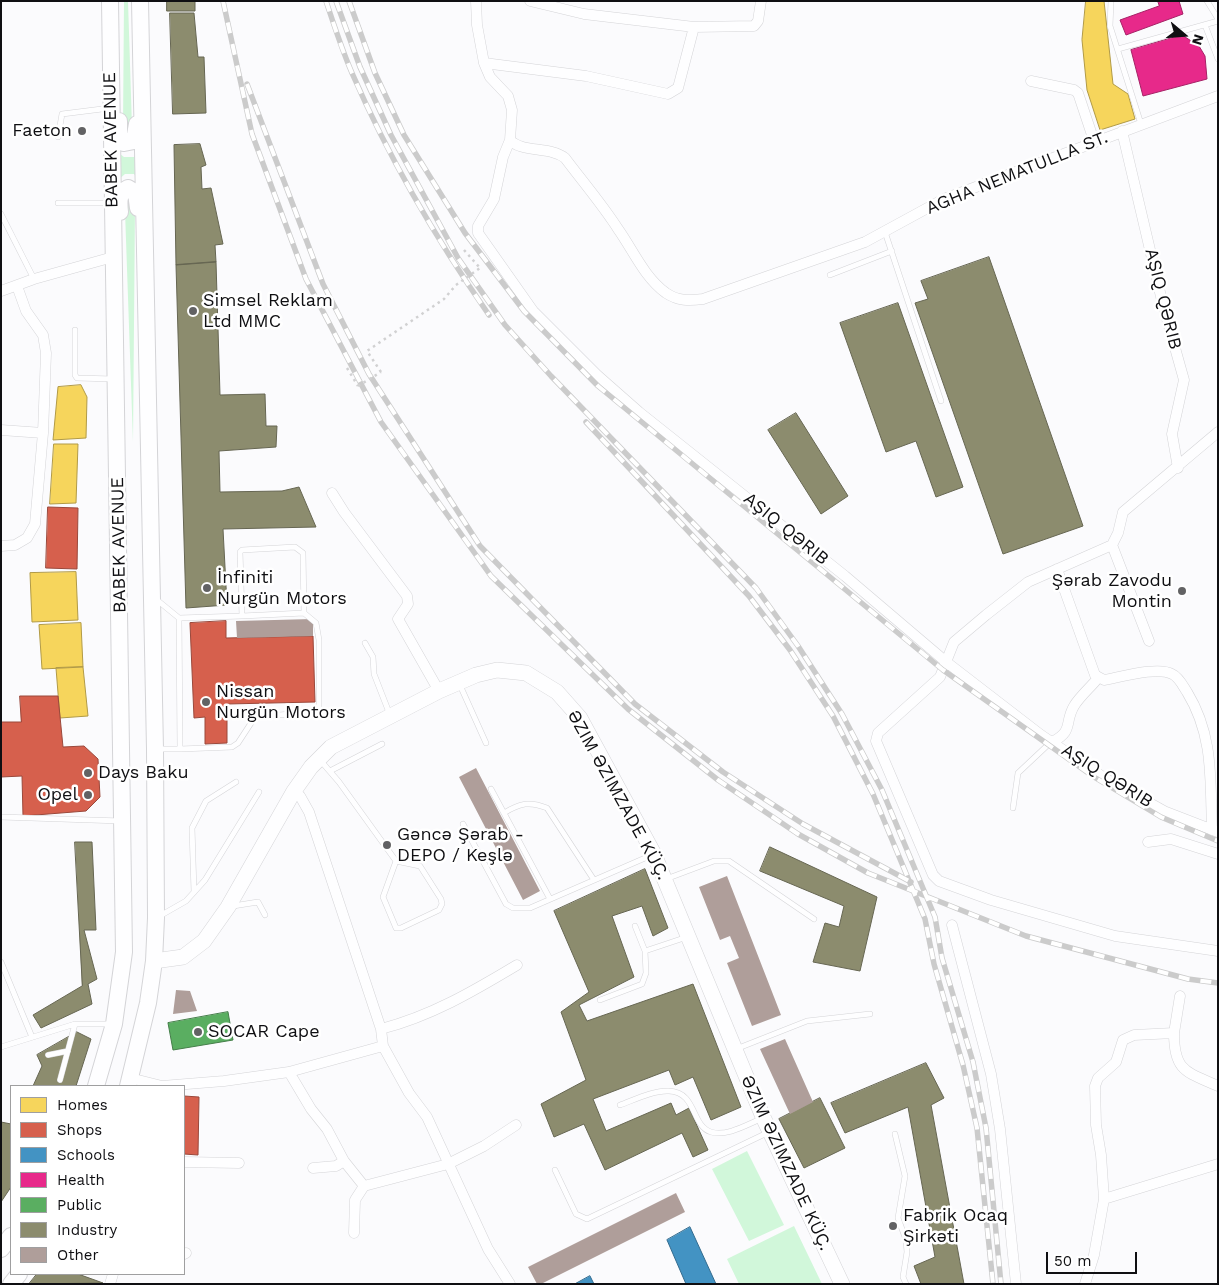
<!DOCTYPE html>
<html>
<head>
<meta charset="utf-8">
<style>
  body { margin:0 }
  #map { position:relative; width:1219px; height:1285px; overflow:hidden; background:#fbfbfd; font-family:"Work Sans",sans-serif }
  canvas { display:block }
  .frame { position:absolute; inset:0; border:2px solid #0f0f12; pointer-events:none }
  .legend { position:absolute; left:10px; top:1085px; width:175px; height:190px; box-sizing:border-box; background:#fff; border:1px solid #9f9fa0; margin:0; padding:6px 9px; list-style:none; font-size:15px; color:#0f0f12 }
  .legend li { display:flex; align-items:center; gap:10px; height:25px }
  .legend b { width:25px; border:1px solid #9f9fa0 }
  .north { position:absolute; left:1159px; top:10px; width:50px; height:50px; -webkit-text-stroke:4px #fff; paint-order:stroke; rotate:108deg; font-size:14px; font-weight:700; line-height:20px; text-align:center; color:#0f0f12 }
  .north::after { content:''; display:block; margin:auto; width:18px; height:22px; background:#0f0f12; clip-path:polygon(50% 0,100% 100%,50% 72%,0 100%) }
  .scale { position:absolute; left:1046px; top:1252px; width:91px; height:22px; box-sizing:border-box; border:2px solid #0f0f12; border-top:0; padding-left:6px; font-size:15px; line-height:18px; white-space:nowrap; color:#0f0f12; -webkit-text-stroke:4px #fff; paint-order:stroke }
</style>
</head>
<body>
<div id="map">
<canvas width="1219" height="1285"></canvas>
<div class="frame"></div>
<ul class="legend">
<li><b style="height:14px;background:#f6d55c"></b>Homes</li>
<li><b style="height:14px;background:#d6604d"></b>Shops</li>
<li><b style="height:14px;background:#4393c3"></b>Schools</li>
<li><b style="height:14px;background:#e7298a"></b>Health</li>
<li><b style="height:14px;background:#5aae61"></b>Public</li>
<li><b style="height:14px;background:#8c8c6e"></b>Industry</li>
<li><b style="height:14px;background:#af9e9a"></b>Other</li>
</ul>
<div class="north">N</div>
<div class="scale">50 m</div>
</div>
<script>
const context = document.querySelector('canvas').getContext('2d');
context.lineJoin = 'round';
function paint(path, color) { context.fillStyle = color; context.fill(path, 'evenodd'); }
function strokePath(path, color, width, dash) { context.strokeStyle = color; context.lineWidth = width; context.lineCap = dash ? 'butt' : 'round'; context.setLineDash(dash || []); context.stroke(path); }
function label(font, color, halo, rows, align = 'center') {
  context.font = font + ' "Work Sans",sans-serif'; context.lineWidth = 5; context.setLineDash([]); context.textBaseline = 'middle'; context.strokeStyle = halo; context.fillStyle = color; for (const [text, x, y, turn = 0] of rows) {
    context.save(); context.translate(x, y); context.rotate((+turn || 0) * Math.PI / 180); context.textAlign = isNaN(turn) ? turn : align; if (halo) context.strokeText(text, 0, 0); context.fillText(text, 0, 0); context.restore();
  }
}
paint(new Path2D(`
  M124,1H128L132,127L127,134L123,126Z
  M139,149V180L134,174H125L117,181L116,151L124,157H134Z
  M130,202L135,207L133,442L125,211L127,203Z
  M747,1151L784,1225L749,1241L712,1169Z
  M794,1226L822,1284H739L727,1259Z`), '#d1f7da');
const homes = new Path2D(`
  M1086,1H1104L1113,84L1128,94L1135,119L1100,130L1087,90L1082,40Z
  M81,385L87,397L86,438L53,440L58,387Z
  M54,444H78L76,503L50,504Z
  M76,572L78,620L32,622L30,573Z
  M81,623L83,667L42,669L39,625Z
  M83,667L88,716L60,718L56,668Z`);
paint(homes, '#f6d55c');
strokePath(homes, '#b19a46', 1);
const shops = new Path2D(`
  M48,507L78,508L77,569L46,568Z
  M226,621V638L313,636L315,702L227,704V743L205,744V717L194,718L190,623Z
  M20,696H58L63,747L84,746L98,759L100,797L86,811L23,816L22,776L1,777V722H21Z
  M184,1096L199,1097L198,1155L184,1154Z`);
paint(shops, '#d6604d');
strokePath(shops, '#9a483b', 1);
const schools = new Path2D(`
  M690,1227L716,1284H686L667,1240Z
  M590,1276L594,1284H575Z`);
paint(schools, '#4393c3');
strokePath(schools, '#336b8e', 1);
const health = new Path2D(`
  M1158,1H1179L1183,14L1126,35L1120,20L1159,6Z
  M1182,35L1199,46L1205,56L1207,79L1143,96L1131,50Z`);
paint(health, '#e7298a');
strokePath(health, '#a62166', 1);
const public = new Path2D(`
  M228,1012L233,1040L173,1050L168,1023Z`);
paint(public, '#5aae61');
strokePath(public, '#447e49', 1);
const industry = new Path2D(`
  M167,1H195V11H167Z
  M170,13H194L198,57H204L206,113L173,114Z
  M200,144L206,165L201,167L202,189L211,188L223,244L215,245L216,262L176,265L174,145Z
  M989,257L1083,526L1003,554L915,303L928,299L921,281Z
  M216,262L220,395L265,394L266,426H277L276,447L219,451L220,492L282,491L299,487L316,527L223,529L227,605L186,608L176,265Z
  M898,303L963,487L936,497L916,441L886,452L840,323Z
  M796,413L848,496L821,514L768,430Z
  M75,842H92L96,930H84L97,979L88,984L92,1004L41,1028L33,1015L82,986Z
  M770,847L877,897L860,971L813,962L825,923L839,927L844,906L760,871Z
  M645,869L668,928L653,936L642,906L612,916L634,977L579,1005L587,1021L693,984L741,1107L711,1120L693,1077L675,1085L669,1070L593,1099L606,1131L671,1103L676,1115L689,1108L708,1150L693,1157L682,1133L605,1170L584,1124L554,1137L541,1104L586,1080L561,1012L589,992L554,911Z
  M77,1032L91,1039L76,1086H33L42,1066L37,1055Z
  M926,1063L944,1098L931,1105L964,1284H921L914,1266L935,1257L908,1107L845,1133L831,1103Z
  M820,1098L845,1148L804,1168L779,1119Z
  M1,1122L11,1124V1187L1,1202Z
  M37,1274H78L103,1283L29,1284Z`);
paint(industry, '#8c8c6e');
strokePath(industry, '#666652', 1);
paint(new Path2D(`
  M313,619V636L237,638L236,621Z
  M476,768L540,891L523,900L459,777Z
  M727,876L781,1015L752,1026L727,963L739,958L730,936L720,940L699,887Z
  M176,990L190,991L197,1011L173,1014Z
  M785,1039L813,1102L790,1114L760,1049Z
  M676,1193L685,1212L541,1284H537L528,1267Z`), '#af9e9a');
const lane = new Path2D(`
  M1111,1L1110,26L1141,124
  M1207,1L1218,19
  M1205,25L1218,59
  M1118,49L1218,21
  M58,137L62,114L110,108
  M58,203H111
  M1,214L34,279
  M885,232L941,401
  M830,275L892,251
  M75,330V375L77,378L113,379
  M157,600L179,618L180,749H158
  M179,618L242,616
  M365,643L373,657L374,674L390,715
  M459,683L486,743
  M180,749L232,747L238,743L255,717L315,712L319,709V640L316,623L304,613L242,616L240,552L242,550L295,547L303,553L304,613
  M320,760L339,782L396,861L420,866L441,899L442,904L439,910L401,928H396L383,897L396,861
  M330,771L382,744
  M491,789L550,899
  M1013,808L1018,773L1051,742
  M504,813C520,803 530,801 547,808L594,880
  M1,817L121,821
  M463,824L506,904L513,908H530L652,855
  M666,879L714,861H729L814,919
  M194,892L192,828L206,801L236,782
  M233,906L258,902L265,915
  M158,917L186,901L205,880L259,792
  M635,926L645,951L687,937
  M1,962L32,1037
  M600,1000L642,984L646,973L645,951
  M1,1047L75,1024H112
  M736,1049L807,1021L870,1014
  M48,1055L68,1051
  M60,1080L75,1024
  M620,1105C634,1100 654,1090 669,1091C697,1092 691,1126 711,1132C727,1137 748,1124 763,1118
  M895,1134L905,1176L898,1218L906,1240L907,1252L903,1277L906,1284
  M555,1170L576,1214L587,1219L769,1132`);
const street = new Path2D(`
  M476,1L477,25L484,63L490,77L508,96L512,110L510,140L503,157L494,199L478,226V233L533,311L597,375L639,412L845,576L945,661L1041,735L1103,777L1166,812L1218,832
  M530,1L584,14L694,27L754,26L758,21L761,1
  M484,63L586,76L668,94L678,88L694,27
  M1031,81L1074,90L1078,93L1094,141
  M1122,131L1163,305L1184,380L1172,434L1178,468
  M510,140C522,153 550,146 565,158C583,182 602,204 618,229C633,250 644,277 666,293C678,301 689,301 703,299L865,242L944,199L1218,96
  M1,291L34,279L113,257
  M1,430L43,433
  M1218,432L1123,512L1118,533L1112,545L1028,582L986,615L954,642L940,677L878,733L876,741L933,875L939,881L991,900L1115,936L1218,951
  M332,493L344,512L407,596L408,604L398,619L439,691
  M1112,545L1149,641
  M1,546L15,545L27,538L35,524L43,433L46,353L43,335L26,311L17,286
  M1057,569L1095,675L1104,680C1121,677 1158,666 1172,674C1179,677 1183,686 1187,692C1214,736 1210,780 1212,830
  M1052,742C1074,731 1064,723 1074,706C1080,696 1091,687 1098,678
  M294,791L300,796L309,812L381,1029L383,1046L409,1093L427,1117L488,1249L510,1284
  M1148,842L1171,839L1218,854
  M952,925L991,1074L1000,1129L1016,1284
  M381,1029C431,1016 472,992 517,965
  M1174,1033L1180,996
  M289,1072L311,1109L327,1129L344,1161L364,1186L448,1164L484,1146L516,1125
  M130,1078L162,1086L224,1081L289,1072L383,1046
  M184,1162L239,1163
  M313,1168L336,1166L344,1161
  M1104,1199L1101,1155L1096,1125L1095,1086L1098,1078L1116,1062L1123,1040L1134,1035L1174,1033C1174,1072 1187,1072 1218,1086
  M354,1233L355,1200L364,1186
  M184,1254L186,1253
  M110,1284L113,1274
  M1085,1284L1094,1255L1104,1199L1218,1164`);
const secondary = new Path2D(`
  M154,961L183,957L204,941L228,907L294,791L311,767L331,747L439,691L476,675L497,670L526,673L557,692L580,718L654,854L763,1117L842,1284`);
const primary = new Path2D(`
  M119,121V135L124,143L134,141L137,124
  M120,212C119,202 118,193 128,188L136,193L138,208
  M96,1086L114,1024L124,952L110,1
  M128,1086L148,1003L154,961L156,918L155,749L140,1
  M1,1249L11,1236
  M11,1284L19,1274`);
strokePath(lane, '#d4d4d7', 6);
strokePath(street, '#d4d4d7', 11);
strokePath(secondary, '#d4d4d7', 16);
strokePath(primary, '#d4d4d7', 18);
strokePath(new Path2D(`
  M464,250L480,268
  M347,368L358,386
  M381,372L367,351L444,299L456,285`), '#d1d1d2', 2.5, [2.5, 4]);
strokePath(lane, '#fefeff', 5);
strokePath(street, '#fefeff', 10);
strokePath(secondary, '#fefeff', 15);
strokePath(primary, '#fefeff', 16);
const rail = new Path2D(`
  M223,1L252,134L306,279L381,422L491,576L628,709L718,780L798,834L868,873L1026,936L1188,979L1218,983
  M326,1C334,25 342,50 352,73C389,158 436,239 489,315
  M336,1L360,67L391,135L458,258L505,325L551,376L756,588L798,646L842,714L882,790L935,917L942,958L973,1062L986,1128L1001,1284
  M349,1L375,73L404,135L465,233L524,311L598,386L943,670L1094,777L1161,817L1218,841
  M247,84L323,284L369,374L480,546L635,704L723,772L803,824L911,882
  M586,422L749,596L790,650L833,716L873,794L925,919L934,964L963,1065L977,1128L993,1284`);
strokePath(rail, '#cbcbcb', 5.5);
strokePath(rail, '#fff', 4, [11]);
strokePath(new Path2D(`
  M456,285L480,268
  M358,386L381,372`), '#d1d1d2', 2.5, [2.5, 4]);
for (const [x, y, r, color] of [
  [82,131,5,"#626264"],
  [193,311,5,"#626264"],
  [207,588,5,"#626264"],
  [1182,591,5,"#626264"],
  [206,702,5,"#626264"],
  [88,773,5,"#626264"],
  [88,795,5,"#626264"],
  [387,845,5,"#626264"],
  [198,1032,5,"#626264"],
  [893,1226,5,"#626264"]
]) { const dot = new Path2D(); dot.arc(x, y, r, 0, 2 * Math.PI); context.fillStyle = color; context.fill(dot); strokePath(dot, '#fff', 2); }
label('18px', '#0f0f12', '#fff', [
  ["Faeton",72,131,"right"],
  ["Simsel Reklam",203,301],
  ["Ltd MMC",203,322],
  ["İnfiniti",217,578],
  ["Nurgün Motors",217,599],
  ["Şərab Zavodu",1172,581,"right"],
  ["Montin",1172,602,"right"],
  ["Nissan",216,692],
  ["Nurgün Motors",216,713],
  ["Days Baku",98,773],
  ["Opel",78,795,"right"],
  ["Gəncə Şərab -",397,835],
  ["DEPO / Keşlə",397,856],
  ["SOCAR Cape",208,1032],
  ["Fabrik Ocaq",903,1216],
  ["Şirkəti",903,1237]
], 'left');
label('18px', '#0f0f12', '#fff', [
  ["BABEK AVENUE",111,140,-91],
  ["AGHA NEMATULLA ST.",1017,173,-22],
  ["AŞIQ QƏRIB",1163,299,76],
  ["AŞIQ QƏRIB",786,529,39],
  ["BABEK AVENUE",119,545,-91],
  ["AŞIQ QƏRIB",1107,776,32],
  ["ƏZIM ƏZIMZADE KÜÇ.",618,795,61],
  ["ƏZIM ƏZIMZADE KÜÇ.",786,1163,65]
]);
</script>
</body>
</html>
